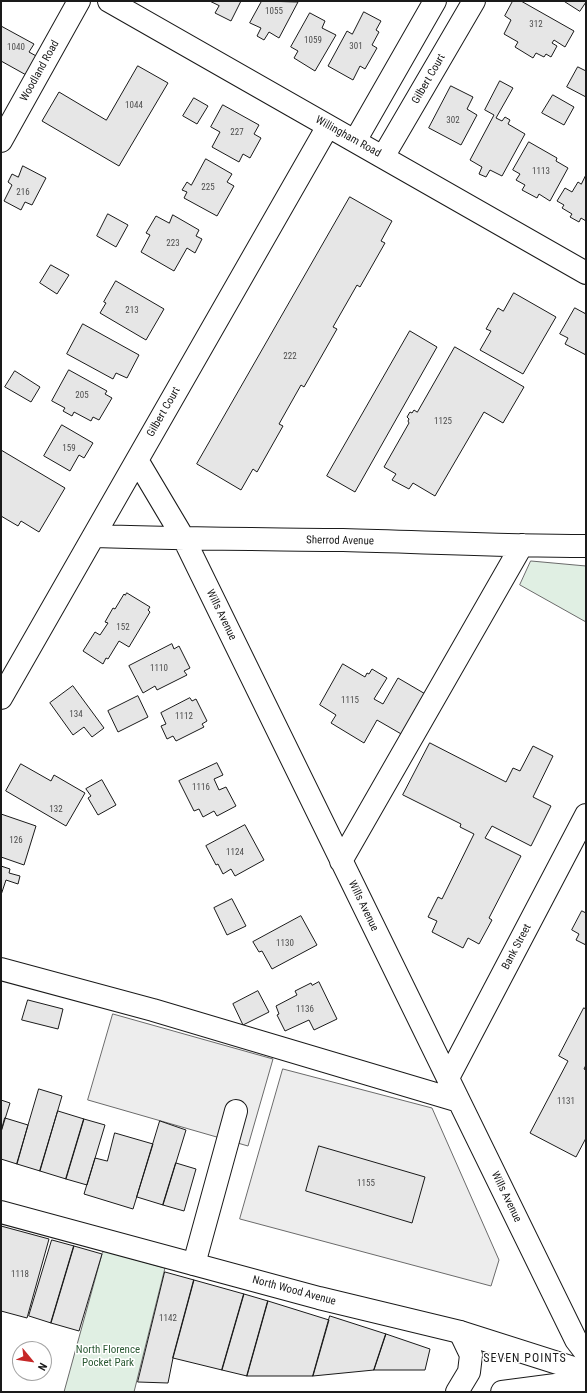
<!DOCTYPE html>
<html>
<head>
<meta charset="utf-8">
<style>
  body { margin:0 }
  #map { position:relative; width:587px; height:1393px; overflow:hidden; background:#fff; font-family:"Roboto Condensed",sans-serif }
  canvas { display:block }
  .frame { position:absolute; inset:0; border:2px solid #1a1a1a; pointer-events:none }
  .north { position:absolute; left:12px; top:1341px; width:40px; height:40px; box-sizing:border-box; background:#fff; border:1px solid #a3a3a3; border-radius:50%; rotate:119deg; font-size:11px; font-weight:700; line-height:16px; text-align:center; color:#1a1a1a }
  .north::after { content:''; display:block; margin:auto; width:14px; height:18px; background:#c62828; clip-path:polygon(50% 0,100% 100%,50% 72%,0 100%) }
</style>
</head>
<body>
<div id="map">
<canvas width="587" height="1393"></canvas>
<div class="frame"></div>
<div class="north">N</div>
</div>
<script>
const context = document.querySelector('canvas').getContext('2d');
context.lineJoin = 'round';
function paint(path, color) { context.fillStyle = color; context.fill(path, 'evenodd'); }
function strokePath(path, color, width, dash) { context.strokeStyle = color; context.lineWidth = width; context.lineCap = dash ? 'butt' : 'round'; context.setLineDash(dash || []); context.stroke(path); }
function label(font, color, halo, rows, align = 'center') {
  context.font = font + ' "Roboto Condensed",sans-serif'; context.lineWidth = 3; context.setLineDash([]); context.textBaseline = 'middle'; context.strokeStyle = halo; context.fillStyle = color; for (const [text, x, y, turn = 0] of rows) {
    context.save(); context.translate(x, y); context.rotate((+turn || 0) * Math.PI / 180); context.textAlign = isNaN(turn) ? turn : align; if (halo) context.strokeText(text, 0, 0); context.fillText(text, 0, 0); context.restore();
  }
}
const green = new Path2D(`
  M531,561L586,566V622L520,585Z
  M104,1251L165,1268L134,1392H64L102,1254Z`);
paint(green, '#e0efe3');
strokePath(green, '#6a6a6a', 1);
const parking = new Path2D(`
  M113,1014L273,1059L248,1146L88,1100Z
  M283,1069L432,1108L499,1260L491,1286L240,1219Z`);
paint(parking, '#ededed');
strokePath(parking, '#6a6a6a', 1);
const building = new Path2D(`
  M210,1H241L231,21L215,13L219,6Z
  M262,1L298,2L279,38L269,32L264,40L257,36L261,28L250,23Z
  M513,1H521L574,31L565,47L554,40L552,43L557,46L551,57L546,54L544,57L536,53L533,58L515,47L518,42L504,34L511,20L505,16Z
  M564,1H586V2L580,11Z
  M364,12L381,21L376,30L379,32L372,45L377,48L365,69L360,66L353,80L328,66L347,31L352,34Z
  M310,13L325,21L322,28L336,35L315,71L294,58L298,51L291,47Z
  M1,26L34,44L29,52L38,57L28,76L1,61Z
  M138,66L168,83L119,166L42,121L59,92L106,120Z
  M578,67L586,71V97L567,87Z
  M500,81L513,88L496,118L502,121L505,117L510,120L508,124L525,134L502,176L490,170L486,177L479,174L482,167L470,160L494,115L485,110Z
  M451,86L473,97L467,109L477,115L461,145L429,128Z
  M553,95L574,107L564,125L542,113Z
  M194,98L208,106L197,124L183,116Z
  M223,105L259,125L254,134L261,138L250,158L243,154L239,162L212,147L220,132L211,127Z
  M529,142L557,158L556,161L568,168L550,201L539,194L537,198L522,190L525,185L516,180L520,174L513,170Z
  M206,159L232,174L227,182L234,186L217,216L184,198L187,192L182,190L187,182L191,185Z
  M23,166L46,178L32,205L25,202L21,210L4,201L12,185L8,182L12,174L18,177Z
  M586,175V221L581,218L579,222L570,217L572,214L562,208L564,205L557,201L565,188L572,192L578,182L581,184Z
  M350,197L392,221L381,241L385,243L360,287L357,285L333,327L337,329L304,387L301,385L279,424L283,426L257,472L253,469L241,490L197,464Z
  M108,214L128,225L116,247L97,236Z
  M173,215L199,230L196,236L202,239L195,253L187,248L174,271L141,252L150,235L146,233L156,216L169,223Z
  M51,265L69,275L57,294L40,283Z
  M116,281L164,309L146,340L100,313L106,303L104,302Z
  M514,293L556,317L523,374L480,350L491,331L486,329L498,308L503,311Z
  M575,308L586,314V355L565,344L568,338L560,334Z
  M83,324L139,355L127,378L116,373L113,379L67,354Z
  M410,331L437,347L355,492L327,476Z
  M455,347L524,387L503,423L484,412L435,496L413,483L409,489L392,480L396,474L384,467L409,423L408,421L409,419L407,417L410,412L412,413L414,410L417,412Z
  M69,370L107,391L105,394L112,398L99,420L93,417L91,421L74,412L72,416L63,411L65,408L52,401Z
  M15,371L40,387L31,402L5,387Z
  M62,425L93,443L84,458L79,455L70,471L44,456Z
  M1,450L65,488L39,532L21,521L18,526L1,516Z
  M127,593L150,607L148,610L150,612L129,647L119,641L108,659L106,658L103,664L83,651L95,632L100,635L108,623L105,622L113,608L115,609L124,594L125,595Z
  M172,644L174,649L179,646L190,668L184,671L187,675L157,690L155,686L143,693L129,666Z
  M343,664L365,677L367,673L369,674L372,669L387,678L374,699L383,704L398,678L427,695L403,735L377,720L364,743L331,723L336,715L320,705Z
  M73,686L104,728L92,737L84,727L73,735L50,703Z
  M138,696L148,717L118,732L108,711Z
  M190,698L192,701L196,699L207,721L202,724L204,727L176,741L173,736L167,739L161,726L166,724L161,713Z
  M430,743L506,782L513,768L520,771L533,746L553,756L533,797L551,806L531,846L492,826L485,838L521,856L489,918L492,920L479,944L468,938L463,948L432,932L437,921L428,917L438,897L442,899L474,834L460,827L461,824L403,795Z
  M217,763L223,775L214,779L219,790L226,787L236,806L217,816L214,811L203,817L199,809L194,811L179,781Z
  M21,764L51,781L54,775L85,793L66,826L6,791Z
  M102,780L116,805L98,815L88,798L91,796L86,789Z
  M1,814L36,826L24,865L1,857Z
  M245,825L264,860L235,876L231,869L223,874L218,864L216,865L206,846Z
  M1,866L10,869L9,873L20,876L18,884L6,880L1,895Z
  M232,899L246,926L227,935L214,908Z
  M582,911L586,913V945L576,940L579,934L572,930Z
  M301,916L317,945L272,969L262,951L259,952L253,942Z
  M319,982L337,1019L314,1030L309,1020L285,1031L277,1015L279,1014L276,1006L297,995L295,991L311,983L312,985Z
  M258,991L269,1012L243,1025L233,1004Z
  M28,1000L63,1009L58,1029L22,1020Z
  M584,1008L586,1009V1065L584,1069L586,1070V1138L576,1157L530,1133L568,1061L559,1056Z
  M39,1089L62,1096L40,1171L17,1164Z
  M1,1100L10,1103L1,1132Z
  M58,1111L84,1119L66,1179L40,1171Z
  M5,1118L28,1125L17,1164L1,1159V1132Z
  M84,1119L105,1125L87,1185L66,1179Z
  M160,1121L186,1130L163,1205L137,1197Z
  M115,1133L153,1144L133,1209L84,1194L95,1158L107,1161Z
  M319,1146L425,1177L412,1223L306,1191Z
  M176,1163L196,1169L184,1211L163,1205Z
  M1,1226L49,1239L27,1318L1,1311Z
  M52,1240L74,1246L51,1323L29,1316Z
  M74,1246L102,1254L79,1331L51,1323Z
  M165,1272L194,1280L173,1358L168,1383L138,1382Z
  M194,1280L244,1294L222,1370L173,1358Z
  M244,1294L268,1301L247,1376L222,1370Z
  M268,1301L329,1320L313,1376H247Z
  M330,1316L386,1334L374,1370L313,1376Z
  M386,1334L430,1349L425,1370H374Z`);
paint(building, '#e6e6e6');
strokePath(building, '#1a1a1a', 1);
const minor = new Path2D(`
  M109,1L586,273
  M1,141L79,1
  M355,141L435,1
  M383,157L474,1
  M137,460L184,539L576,1340L586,1353
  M95,536C178,539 260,539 343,540C424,542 505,546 586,546
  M1,698L328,126
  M341,861L522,545
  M1,969L153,1010L459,1101
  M448,1078L586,815
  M194,1264L236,1111
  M457,1392L469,1372L471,1355L460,1332
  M502,1392L586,1381`);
const major = new Path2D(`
  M1,1212L319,1298L460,1332L586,1372`);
strokePath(minor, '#1a1a1a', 24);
strokePath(major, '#1a1a1a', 24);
strokePath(minor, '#fff', 22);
strokePath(major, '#fff', 22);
label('9px', '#4d4d4d', null, [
  ["1055",274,12],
  ["312",536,25],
  ["1059",313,41],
  ["301",356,47],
  ["1040",16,48],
  ["1044",134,106],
  ["302",453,121],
  ["227",237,133],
  ["1113",541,172],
  ["225",208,188],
  ["216",23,193],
  ["223",173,244],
  ["213",132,311],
  ["222",290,357],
  ["205",82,396],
  ["1125",443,422],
  ["159",69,449],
  ["152",123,628],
  ["1110",159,669],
  ["1115",350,701],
  ["134",76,715],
  ["1112",184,717],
  ["1116",201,788],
  ["132",56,810],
  ["126",16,841],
  ["1124",235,853],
  ["1130",285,944],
  ["1136",305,1010],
  ["1131",566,1102],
  ["1155",366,1184],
  ["1118",20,1275],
  ["1142",168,1319]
]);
label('11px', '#1a1a1a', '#fff', [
  ["Woodland Road",40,71,-61],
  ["Gilbert Court",429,79,-60],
  ["Willingham Road",348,137,29],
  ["Gilbert Court",164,412,-60],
  ["Sherrod Avenue",340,541,1],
  ["Wills Avenue",221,615,64],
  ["Wills Avenue",363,906,64],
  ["Bank Street",517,947,-62],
  ["Wills Avenue",506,1197,64],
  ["North Wood Avenue",294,1291,15]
]);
label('11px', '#2b5a34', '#fff', [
  ["North Florence",108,1350],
  ["Pocket Park",108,1363]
]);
context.letterSpacing = '1px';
label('12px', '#1a1a1a', '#fff', [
  ["SEVEN POINTS",525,1359]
]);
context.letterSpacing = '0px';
</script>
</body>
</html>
